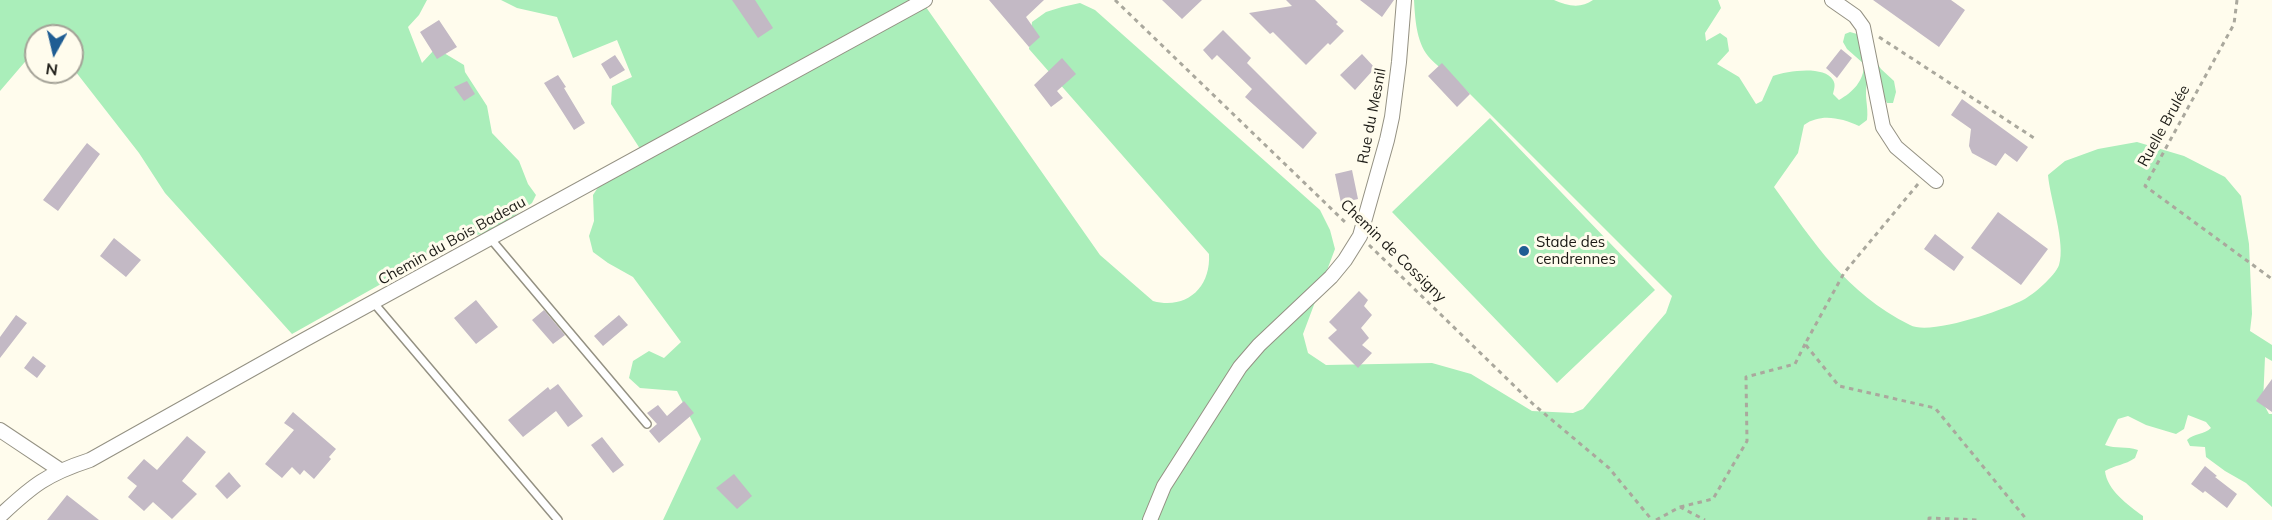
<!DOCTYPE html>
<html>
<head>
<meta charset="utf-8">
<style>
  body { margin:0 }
  #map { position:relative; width:2272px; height:520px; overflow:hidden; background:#fffced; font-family:Mulish,sans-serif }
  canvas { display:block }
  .north { position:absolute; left:24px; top:24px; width:60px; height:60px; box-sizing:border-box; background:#fffced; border:2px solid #a4a297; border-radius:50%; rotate:188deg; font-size:16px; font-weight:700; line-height:24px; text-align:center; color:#1b1a15 }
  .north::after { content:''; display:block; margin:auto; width:21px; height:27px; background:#1f5d93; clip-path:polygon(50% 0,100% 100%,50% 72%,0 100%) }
</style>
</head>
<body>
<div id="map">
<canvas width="2272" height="520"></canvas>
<div class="north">N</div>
</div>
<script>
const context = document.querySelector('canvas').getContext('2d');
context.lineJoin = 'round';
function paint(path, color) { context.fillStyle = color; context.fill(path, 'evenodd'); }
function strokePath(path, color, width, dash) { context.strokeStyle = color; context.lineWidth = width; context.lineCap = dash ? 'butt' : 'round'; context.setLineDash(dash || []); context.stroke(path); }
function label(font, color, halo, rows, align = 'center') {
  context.font = font + ' Mulish,sans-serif'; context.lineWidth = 6; context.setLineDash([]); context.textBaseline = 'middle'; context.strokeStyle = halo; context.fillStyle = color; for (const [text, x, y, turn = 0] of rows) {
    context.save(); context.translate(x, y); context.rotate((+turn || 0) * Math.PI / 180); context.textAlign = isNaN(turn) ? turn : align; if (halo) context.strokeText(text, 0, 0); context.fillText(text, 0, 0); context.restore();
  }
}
paint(new Path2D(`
  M0,0H427L419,15L408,27L422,63L433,51L444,53L464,65L465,72L487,106L492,133L519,161L528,184L536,195L532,203L489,234L450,236L440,243L437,252L431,255L417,257L413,266L292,334L165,193L139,153L72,67V36H36V49L0,91Z
  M501,0H921L1100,255L1153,301C1186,310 1211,288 1209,254L1029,49L1032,22L1046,12L1062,7L1080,3L1095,10L1320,210L1330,230L1335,249L1303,334L1308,353L1326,365L1432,363L1471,374L1532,411L1573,413L1583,409L1666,313L1672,296L1457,81C1448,73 1435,65 1428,56C1416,41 1415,17 1414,0H1554C1567,6 1581,9 1593,0H1718L1721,8L1705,33L1706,41L1720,33L1727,38L1729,51L1717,64L1739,77L1756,104L1762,101L1773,76C1787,71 1824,65 1833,80C1836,85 1834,89 1833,94L1839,100C1853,92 1864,81 1864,64L1847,49L1843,42L1845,34L1850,32L1857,34L1881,69L1894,81L1896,92L1893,103H1887L1881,91L1868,81C1863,94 1869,106 1867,120L1859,126C1841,118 1821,113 1804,125L1798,153L1774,187C1815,244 1845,292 1910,325C1930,336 2003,310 2023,300C2033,295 2055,276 2059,265C2066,243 2050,199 2048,175L2065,161L2098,149L2137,142L2184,156L2225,177L2241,196L2249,244L2252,314L2250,331L2272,345V361L2265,357L2263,403L2269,414H2272V507L2246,483L2225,471L2206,457L2205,447L2190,446L2187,440C2194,433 2204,435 2211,428L2206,422L2188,415L2184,429L2176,434L2146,425L2128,416L2118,419L2105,445C2116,449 2126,446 2138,450L2135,458C2125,465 2115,465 2105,471C2107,490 2128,505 2143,516V520H663L701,439L677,391L640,388L629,378L633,361L649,351L664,358L681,342L633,277L608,263L593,252L589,236L594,221L593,195L606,175L646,158L611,104L612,86L632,77L617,40L573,58L557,17L517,8Z
  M1490,118L1655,290L1557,383L1392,212Z`), '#aaeeba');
paint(new Path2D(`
  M732,0H755L773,28L758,38Z
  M989,0H1044L1026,17L1040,37L1029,47Z
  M1162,0H1202L1182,19Z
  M1286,0H1315L1338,22L1336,24L1344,31L1330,45L1328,43L1306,65L1273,32L1270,34L1249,13L1292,6Z
  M1360,0H1394L1382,17Z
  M1873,0H1951L1965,10L1939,47Z
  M439,20L457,47L437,59L420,32Z
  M1223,30L1251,58L1247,63L1317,133L1303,149L1245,97L1252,89L1217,55L1212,60L1203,50Z
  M1841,49L1852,58L1837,78L1826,68Z
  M1362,54L1375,68L1355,90L1340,75Z
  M615,55L625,70L610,79L601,64Z
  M1062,58L1076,74L1057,91L1063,98L1051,107L1034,85Z
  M1442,63L1470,94L1457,107L1428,76Z
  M558,75L566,87L564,88L585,123L574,130L544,83Z
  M467,81L475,94L464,101L454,87Z
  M1962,99L2028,147L2017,162L2005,153L1996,166L1972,153L1969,146L1971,129L1951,115Z
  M87,143L100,154L58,211L43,200Z
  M1352,170L1358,199L1341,203L1335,174Z
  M1998,212L2048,249L2021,285L1971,248Z
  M1935,234L1964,257L1954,271L1924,249Z
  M114,238L141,260L126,277L100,256Z
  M1359,291L1368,300L1364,306L1372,315L1361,328L1369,338L1362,345L1372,353L1358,368L1328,338L1337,330L1329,322Z
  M476,300L498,327L476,344L454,318Z
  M544,310L565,335L553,344L532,320Z
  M16,315L27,323L0,358V337Z
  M619,315L628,325L603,346L594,336Z
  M33,356L46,366L37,378L24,368Z
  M2272,379V412L2256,401Z
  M558,384L583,416L568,427L556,411L523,437L508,420L548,387L550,390Z
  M684,401L694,413L659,443L649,431L657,424L647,413L658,405L667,416Z
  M293,412L336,449L329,457L331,459L314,479L304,470L300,475L292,467L282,478L265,464L294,430L284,423Z
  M187,436L206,452L182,481L197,494L172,519L153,502L144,511L128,497L137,486L127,478L144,459L157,470Z
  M602,437L624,465L613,473L591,445Z
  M2205,466L2217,476L2215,477L2237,494L2227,508L2205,491L2203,493L2191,484Z
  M229,472L241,486L227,499L215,486Z
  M734,474L752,496L737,509L716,488Z
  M67,495L99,520H47Z`), '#c3b9c5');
const service = new Path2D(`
  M490,238L647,424
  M373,302L558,520`);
const minor = new Path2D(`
  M1832,0L1855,16L1863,27L1883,127L1896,147L1936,181
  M0,430L60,470
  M0,516C33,485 47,474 90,460L304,340L925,0
  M1150,520L1164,486L1240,367L1259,345L1331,277L1345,260L1360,236L1387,140L1392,117L1399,62L1404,0`);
strokePath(service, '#949183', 10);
strokePath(minor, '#949183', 16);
strokePath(new Path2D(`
  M1115,0L1347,224
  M2237,0L2234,24L2145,186L2272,279
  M1879,37L2034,138
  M1918,184L1844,273L1805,344L1839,386L1935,408L2027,520
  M1369,245L1533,404L1609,468L1652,520
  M1680,507L1713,499L1747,441L1746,377L1795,364L1805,344
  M1656,520L1680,507L1705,520
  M1929,520V518L1979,520`), '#aaa89d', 3, [4.5, 4.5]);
strokePath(service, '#fff', 7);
strokePath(minor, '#fff', 14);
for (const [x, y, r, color] of [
  [1524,251,6,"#1f5d93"]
]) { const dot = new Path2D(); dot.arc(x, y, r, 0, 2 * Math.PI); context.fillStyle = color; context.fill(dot); strokePath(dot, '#fffced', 2); }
label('15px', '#1b1a15', '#fffced', [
  ["Rue du Mesnil",1372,116,-79],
  ["Ruelle Brulée",2164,126,-61],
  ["Chemin du Bois Badeau",452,241,-29],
  ["Chemin de Cossigny",1393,251,44]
]);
label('15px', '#1b1a15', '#fffced', [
  ["Stade des",1536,242],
  ["cendrennes",1536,259]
], 'left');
</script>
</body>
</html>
